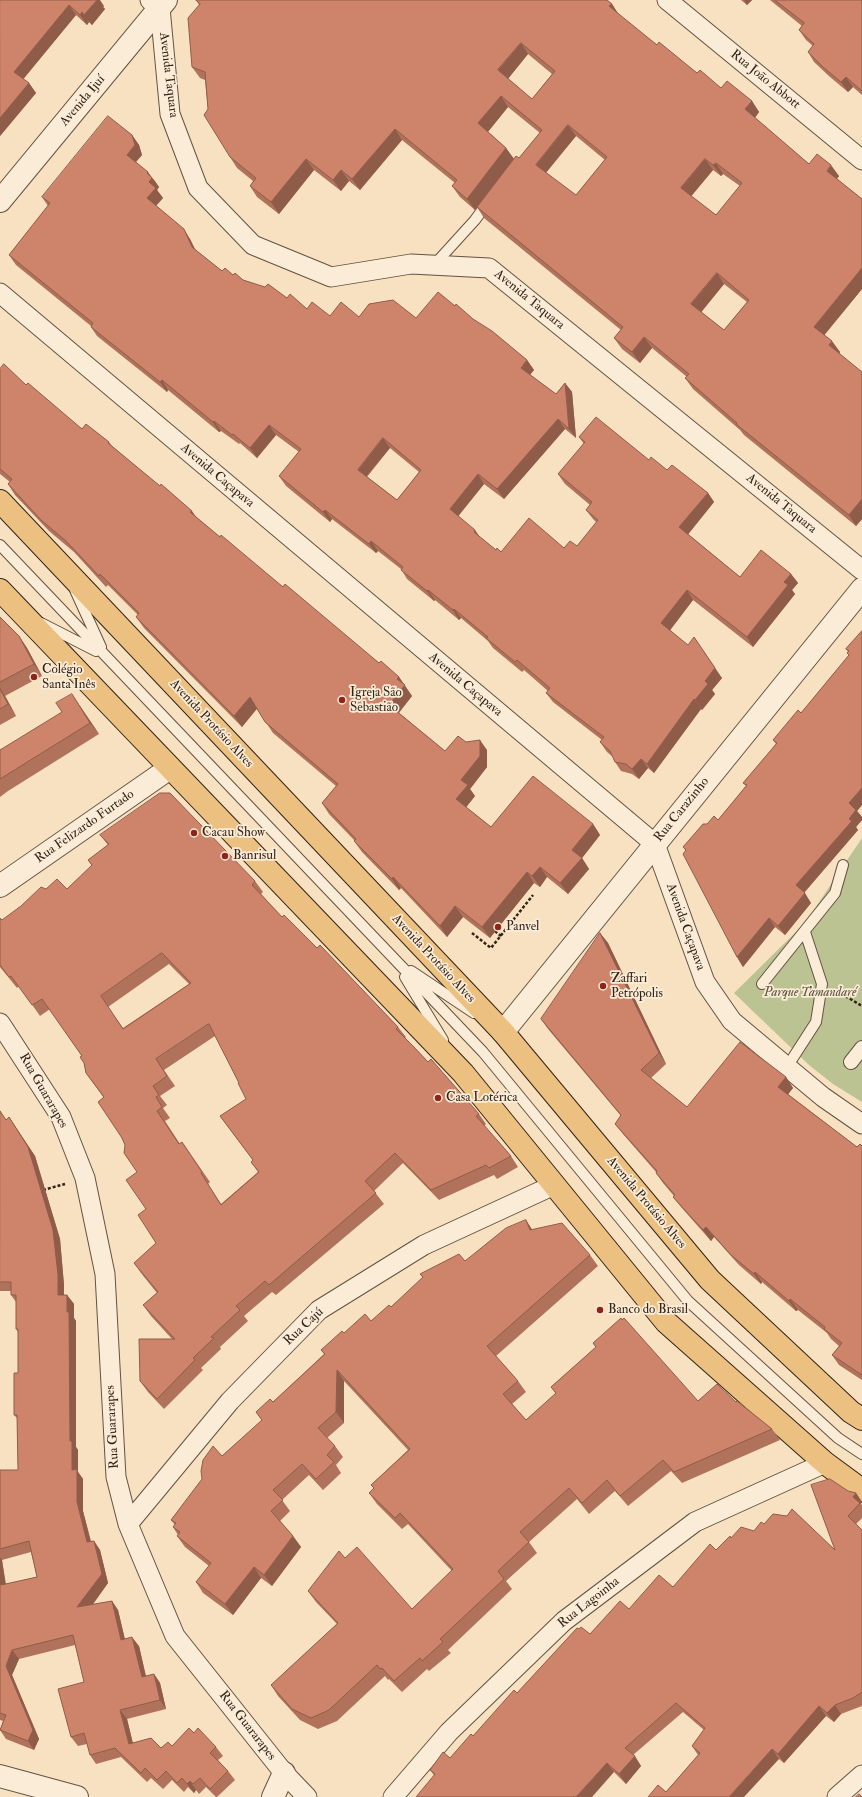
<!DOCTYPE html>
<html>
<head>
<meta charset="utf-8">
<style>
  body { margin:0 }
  canvas { display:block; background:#f7e1c1 }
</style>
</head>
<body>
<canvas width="862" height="1797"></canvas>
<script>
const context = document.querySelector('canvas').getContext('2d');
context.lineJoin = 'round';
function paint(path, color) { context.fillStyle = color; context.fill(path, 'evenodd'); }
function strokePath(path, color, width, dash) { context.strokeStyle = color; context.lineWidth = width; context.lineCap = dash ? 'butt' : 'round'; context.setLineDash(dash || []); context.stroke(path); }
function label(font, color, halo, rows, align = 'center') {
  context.font = font + ' "IM FELL Double Pica",serif'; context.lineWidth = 3.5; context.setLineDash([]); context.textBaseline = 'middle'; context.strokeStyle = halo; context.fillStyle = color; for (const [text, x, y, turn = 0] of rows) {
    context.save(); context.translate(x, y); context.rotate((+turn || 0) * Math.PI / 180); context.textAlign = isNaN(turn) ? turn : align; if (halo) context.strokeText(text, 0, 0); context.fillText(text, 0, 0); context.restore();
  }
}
paint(new Path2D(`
  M862,838V1102L833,1084L809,1065L734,993L805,923Z`), '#bcc393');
const service = new Path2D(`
  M435,264L475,220L488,202
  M0,545L483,1052L688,1301L838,1438L862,1454
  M75,590L101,647
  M41,623L96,651
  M411,971L474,1013
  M405,977L443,1040
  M762,984L835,893L843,865
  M787,1067L816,1022L822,984L805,932`);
const pedestrian = new Path2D(`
  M851,1062L862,1048`);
const minor = new Path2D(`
  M150,0L160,8L170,114L198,188L253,245L331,277L411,264L489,268L862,570
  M667,0L862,160
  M0,293L655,844L705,982L732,1021L823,1097L862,1124
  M0,1023L61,1117L85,1178L105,1274L116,1477L128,1524L175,1636L284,1773L307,1797
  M128,1524L230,1401L319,1310L424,1245L554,1185
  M393,1797L449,1732L564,1621L695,1522L825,1463
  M837,1797L862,1775`);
const tertiary = new Path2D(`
  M0,201L166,0
  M0,886L170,768
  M503,1032L862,589
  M0,1776L77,1797
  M273,1797L284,1773`);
const primary = new Path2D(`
  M0,501L503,1032L710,1280L851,1412L862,1419
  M0,590L463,1073L666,1322L825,1463L862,1490`);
strokePath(service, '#645242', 12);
strokePath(pedestrian, '#645242', 16);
strokePath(minor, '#645242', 21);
strokePath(tertiary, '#645242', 24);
strokePath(primary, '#332317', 24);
strokePath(new Path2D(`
  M495,931L501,936
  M472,933L491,948L533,895
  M837,991L862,1006
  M43,1190L65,1184`), '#332317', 2.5, [3, 2]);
strokePath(service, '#faecd7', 10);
strokePath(pedestrian, '#faecd7', 14);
strokePath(minor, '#faecd7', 19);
strokePath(tertiary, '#faecd7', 22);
strokePath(primary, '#ecc080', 22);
paint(new Path2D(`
  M0,0L104,6L103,7L105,9L92,25L89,22L87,25L76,15L23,79L29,83L36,93L0,136Z
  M196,0L612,4L619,15L657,45L697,73L721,88L752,101L759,112L755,118L809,164L839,176L837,179L862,199V289L824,335L840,352L839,354L862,372V519L856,526L744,435L740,430L693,389L685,378L687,377L652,348L640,363L622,349L614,338L621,330L484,218L477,207L519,158L540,133L508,107L488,132L506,148L514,159L475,210L460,197L452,186L455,183L402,140L360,190L349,181L341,191L314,170L279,214L257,197L250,186L253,181L237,168L230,157L208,109L205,80L200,78L192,67L199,5ZM528,54L552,74L532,99L508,79ZM576,136L605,160L576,195L546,173ZM713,170L721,176L723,174L740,186L716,215L691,196ZM724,284L747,302L724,330L701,312Z
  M741,0H752L747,5Z
  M770,0H862V95L853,87L848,92L830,77L814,62L808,52L813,46L806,40L799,30L802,26Z
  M132,135L139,145L142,155L136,162L155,181L159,187L157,190L163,198L156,206L190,239L195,250L222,271L287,298L307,309L330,316L416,318L455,306L473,319L527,360L534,370L530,375L556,394L565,383L572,392L576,438L565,429L504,499L484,484L458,516L480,537L496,550L501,552L564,548L577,546L597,523L593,519L586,510L590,505L565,484L558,474L584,444L579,437L649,460L708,493L714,502L688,534L740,577L791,574L798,583L792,590L795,594L753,647L693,600L670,630L722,678L712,690L715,694L702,710L701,709L654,773L648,768L639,779L632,774L621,771L615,762L613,757L607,752L600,742L602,740L553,702L546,693L548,691L524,670L522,672L493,648L488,641L461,618L459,620L435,600L434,601L407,579L401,569L378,551L376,553L332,519L330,522L286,486L279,476L299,452L276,435L257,458L240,443L239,444L221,431L219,432L168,390L167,392L97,336L91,327V326L16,265L9,255L48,206L42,197ZM390,448L419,472L397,500L367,477Z
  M0,369L26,385L82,429L109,442L112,446L220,537L379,663L399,677L412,696L399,713L445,751L466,742L487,750V767L470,789L475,796L466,807L491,827L593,824L600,835L582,858L589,869L568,894L547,877L540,887L534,883L490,938L463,917L447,937L401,888L399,890L362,852L354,841H355L329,814L322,803L336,786L273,733L257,709L242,727L144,628L136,617L138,615L108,585L106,587L74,552L49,531L15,495L8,484L10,482L0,474Z
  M0,617L19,636L27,648L42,676L5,696L16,716L0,725Z
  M862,631V805L857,811L862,817V820L856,827L858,830L804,893L811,903L785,935L775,927L743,967L737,957L686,851L683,847L707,824L718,820L746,786L743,783L776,744L773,740L801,713L849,655L847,653L848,652L846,649Z
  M80,706L99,734L8,791L0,797V750Z
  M100,835L255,881L263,892L261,894L282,917L317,948L398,1027L406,1037L405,1038L479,1114L486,1124L484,1126L511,1156L518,1167L497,1179L494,1175L439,1200L403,1163L374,1191L384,1204L276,1295L272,1292L244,1316L248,1321L220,1347L221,1349L201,1368L203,1370L164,1409L148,1392L140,1381L172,1339L151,1316L143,1305L157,1293L141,1273L134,1263L156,1243L146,1209L137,1172L125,1145L104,1098L86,1073L84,1063L82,1056L50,1009L40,1016L19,986L17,988L0,967V918L2,920L46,889H67L92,866L88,860L108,845ZM169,964L189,984L123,1028L108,1007ZM215,1036L239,1083L246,1099L220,1116L253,1160L251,1162L258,1172L221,1204L208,1184L210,1182L182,1142L180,1144L165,1121L170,1118L163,1108L167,1105L160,1096L175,1086L164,1070Z
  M600,933L608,943L666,1064L651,1078L687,1107L786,1077L793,1088L788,1094L857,1147L862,1146V1380L839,1365L832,1355L839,1346L831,1339L827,1333L798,1310L796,1311L762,1282L761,1284L739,1265L714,1237L711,1241L681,1207L673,1197L674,1196L663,1183L656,1173V1172L623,1134L615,1124L621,1116L548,1029L541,1019Z
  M0,1111L6,1120L9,1117L35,1156L60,1239L64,1285V1295H67L74,1304V1318L76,1321V1447L78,1450V1472L83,1479V1511L91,1541H94L100,1550L108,1583L92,1605L112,1601L118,1610L125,1639L139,1646L146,1676L154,1674L160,1683L166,1709L127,1719L133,1743L161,1748L172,1746L194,1733L216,1747L223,1756L218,1760L228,1771L235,1780L217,1797H216L206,1787L199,1794L196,1790L194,1793L188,1787L184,1792L172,1780L163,1789L151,1778L147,1782L121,1757L96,1764L90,1755L87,1744L78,1746L71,1737L84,1682L75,1645L19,1659L12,1675L39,1739L34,1750L6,1739L0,1730L3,1721L0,1720V1470H18L17,1418L14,1415L18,1373V1332L16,1329V1302L11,1295V1291H0ZM31,1552L37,1577L6,1584L2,1560Z
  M526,1220L532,1230L590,1255L598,1266L496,1356L518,1381L526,1392L512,1404L526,1420L556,1394L551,1387L596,1347L593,1343L698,1401L736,1402L772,1429L780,1440L682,1483L671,1471L628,1506L615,1491L589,1514L577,1499L529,1542L537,1553L506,1581L512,1589L448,1650L451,1653L429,1671L427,1669L402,1692L389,1679L388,1680L385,1676L337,1721L318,1729L300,1720L278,1696L271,1685L337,1624L316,1602L308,1591L345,1558L412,1609L452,1571L408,1524L402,1529L377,1504L369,1493L374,1488L371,1485L408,1450L344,1381V1423L327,1438L335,1446L343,1457L336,1465L341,1473L323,1490L309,1475L282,1500L290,1511L280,1521L293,1536L301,1547L272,1586L261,1578L233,1615L203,1593L196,1582L209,1566L185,1547L177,1536L178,1535L173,1527L175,1525L171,1520L222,1456L262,1420L256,1412L273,1402L324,1354L321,1350L344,1333L371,1321L391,1307L423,1278L420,1274L465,1261Z
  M848,1491L856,1493L862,1502L861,1504L862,1505V1518L856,1524L862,1530V1706L841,1714L834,1722L826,1716L784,1763L779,1759L666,1792L698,1755L692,1746L704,1730L683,1712L633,1755L641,1766L626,1784L614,1772L434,1775L430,1770L450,1758L517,1693L579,1629L590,1634L629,1609L673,1587L716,1550L731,1538L754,1531L764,1524L835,1550Z`), '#b1725b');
paint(new Path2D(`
  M97,0H100L104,6L103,7L105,9L92,25L84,15Z
  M744,0H752L747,5Z
  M612,4L619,15L609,6Z
  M69,5L76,15L21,82L14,72Z
  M82,12L89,22L87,25L80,15Z
  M521,43L528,54L506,81L498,70Z
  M846,77L853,87L848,92L841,82Z
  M29,83L36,93L0,136V118Z
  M501,96L508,107L486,134L478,123Z
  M752,101L759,112L753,120L745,109Z
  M568,125L576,136L543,176L536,165Z
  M395,129L402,140L360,190L352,179Z
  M132,135L139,145L142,155L134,164L127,155Z
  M506,148L514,159L475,210L467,199Z
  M306,159L314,170L279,214L271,202Z
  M705,159L713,170L689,199L681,188Z
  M716,163L723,174L721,176L713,165Z
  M831,165L839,176L834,182L827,171Z
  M341,170L349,181L341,191L333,180Z
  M148,172L159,187L157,190L163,198L154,208L147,198L149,182L147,173Z
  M184,229L190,239L199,257L192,247Z
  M862,268V289L822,338L814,327Z
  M717,273L724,284L699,315L691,304Z
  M644,337L652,348L640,363L632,352Z
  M832,341L840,352L837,356L829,345Z
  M527,360L534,370L528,377L521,368Z
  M162,380L168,390L167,392L160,382Z
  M565,383L572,392L576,438L569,429Z
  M558,419L565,429L504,499L497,489Z
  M214,421L221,431L219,432L213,422Z
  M269,425L276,435L257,458L250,448Z
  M383,438L390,448L364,479L358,470Z
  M478,474L484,484L456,519L450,509Z
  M708,493L714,502L686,537L679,527Z
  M862,499V519L856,526L849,515Z
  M325,510L332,519L330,522L323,512Z
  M192,511L199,521L190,512Z
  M475,530L482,540L474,532Z
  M371,541L378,551L376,553L369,544Z
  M791,574L798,583L792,590L795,594L753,647L747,637L784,582Z
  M428,590L435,600L434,601L427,591Z
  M687,590L693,600L668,633L661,623Z
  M454,609L461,618L459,620L453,610Z
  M19,636L27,648L42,676L34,664Z
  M694,637L722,678L712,690L715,694L702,710L695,700L705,681Z
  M399,677L412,696L396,716L389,705L397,679Z
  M0,688L5,696L16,716L8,704L0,689Z
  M72,694L80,706L99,734L90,723Z
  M250,697L257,708L242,727L234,716Z
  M694,699L701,709L654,773L647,764Z
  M480,740L487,750V767L470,789L475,796L464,810L456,799L461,780Z
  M641,759L648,768L639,779L632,769Z
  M862,788V805L857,811L862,817V820L856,827L858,830L802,895L796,885L849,819V803Z
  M593,824L600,835L582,858L589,869L568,894L560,883L572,850Z
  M540,867L547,877L540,887L532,876Z
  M527,872L534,883L490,938L482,927Z
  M393,877L401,888L399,890L392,879Z
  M805,893L811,903L785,935L778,926Z
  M455,906L463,917L447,937L440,926Z
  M769,918L775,927L743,967L737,957Z
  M600,933L608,943L666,1064L659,1053Z
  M786,1077L793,1088L786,1097L778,1087Z
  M9,1117L35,1156L60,1239L64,1285V1304L58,1295Z
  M526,1220L533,1231L530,1230Z
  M706,1227L714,1237L711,1241L703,1230Z
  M755,1272L762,1282L761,1284L754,1274Z
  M67,1295L74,1304V1318L76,1321V1447L78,1450V1472L83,1479V1511L93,1551L87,1542L77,1502L72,1470L70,1441Z
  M790,1299L798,1310L796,1311L789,1301Z
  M337,1370L344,1381V1423L336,1412Z
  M856,1493L862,1502L861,1504L853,1497Z
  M293,1536L301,1547L272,1586L264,1575Z
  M94,1541L100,1550L108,1583L84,1617L77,1607Z
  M0,1557L2,1560L7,1595L1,1585L0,1581Z
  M254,1567L261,1578L233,1615L225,1604Z
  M112,1601L118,1610L127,1649L121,1640Z
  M132,1637L139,1646L148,1686L142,1677Z
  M12,1650L19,1659L12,1675L39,1739L34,1750L28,1741L6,1666Z
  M154,1674L160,1683L166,1709L160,1700Z
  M835,1705L841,1714L834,1722L827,1713Z
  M819,1706L826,1716L784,1763L778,1754Z
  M120,1710L127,1719L135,1753L129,1744Z
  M772,1749L779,1759L744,1797H729Z
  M635,1756L641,1766L626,1784L619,1774Z
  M607,1763L614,1772L592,1797H576Z
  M190,1781L196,1790L194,1793L187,1784Z`), '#905c4a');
const building = new Path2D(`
  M0,0H97L84,15L82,12L80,15L69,5L14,72L29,83L0,118Z
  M196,0H607L612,4L609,6L657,45L659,42L697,73L700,70L721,88L727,81L752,101L745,109L809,164L817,154L831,165L827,171L862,199V268L814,327L832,341L829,345L862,372V499L849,515L736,424L737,423L685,378L689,374L644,337L632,352L614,338L623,327L477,207L516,156L519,158L542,130L501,96L478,123L506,148L467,199L452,186L457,180L395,129L352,179L341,170L333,180L306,159L271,202L250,186L256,178L230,157L204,115L208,109L205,72L192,67L188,18L200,4ZM521,43L555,71L532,99L498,70ZM568,125L607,157L576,195L536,165ZM705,159L713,165L716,163L742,183L716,215L681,188ZM717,273L749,300L724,330L691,304Z
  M775,0H862V91L846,77L841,82L823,67L808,52L814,44L799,30L804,23Z
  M108,116L132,135L135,145L127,155L148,172L147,173L152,178L149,182L156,188L147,198L184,229L192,247L222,271L225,268L233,275L235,273L243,280L265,287L268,284L287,298L290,294L307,309L312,302L330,316L341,302L359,317L369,304L393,300L416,318L438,292L455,306L456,304L473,319L492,331L527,360L521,368L556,394L565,383L569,429L558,419L497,489L478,474L450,509L475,530L474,532L496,550L497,548L501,552L529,518L564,548L570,541L577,546L598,520L586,510L592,502L558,474L585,442L579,437L596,417L649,460L651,457L667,470L672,465L708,493L679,527L740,577L761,550L791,574L784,582L788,585L747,637L687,590L661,623L688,645L694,637L715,668L705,681L708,684L695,700L694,699L647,764L641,759L632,769L626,764L615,762L610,751L600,742L604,737L546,693L550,688L517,660L515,662L486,638L488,637L454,609L453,610L428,590L427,591L401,570L403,567L371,541L369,544L325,510L323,512L279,476L301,449L269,425L250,448L233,434L232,435L214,421L213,422L162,380L160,382L91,327L93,323L9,255L50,203L42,197ZM383,438L421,470L397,500L358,470Z
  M4,364L26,385L28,383L82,429L86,424L109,442L108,443L160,486L161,484L192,511L190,512L220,537L221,535L283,587L285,584L379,663L381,661L399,677L397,679L405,685L389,705L445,751L458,736L466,742L480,740V756L461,780L468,785L456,799L491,827L533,776L593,824L572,850L582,858L560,883L540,867L532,876L527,872L482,927L455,906L440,926L393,877L392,879L354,841L356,839L322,803L338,784L265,722L250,697L234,716L136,617L139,613L100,574L99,576L66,541L41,520L8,484L12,479L0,469V369Z
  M0,617L19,636L34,664L0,682Z
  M862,631V788L849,803L856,810L849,819L852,821L796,885L805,893L778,926L769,918L737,957L683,854L686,850L683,847L703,824H707L714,816L718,820L747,785L743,783L777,743L773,740L798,710L801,713L849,655L847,653L849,651L846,649Z
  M0,689L8,704L0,709Z
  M72,694L90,723L0,779V750L62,712L56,703Z
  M160,793H170L255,881L252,885L282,917L284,915L317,948L320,945L398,1027L396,1029L412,1045L428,1062L431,1059L479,1114L476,1116L511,1156L489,1168L486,1165L431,1190L395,1153L365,1181L376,1193L269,1285L265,1281L236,1306L240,1310L211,1337L214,1338L193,1358L195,1360L157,1399L140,1381L139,1339H175L143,1305L158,1292L134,1263L156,1243L138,1215L146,1209L126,1180L137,1172L124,1153L125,1145L122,1138L98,1102L104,1097L86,1073L84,1063L80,1057L82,1056L42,999L32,1005L11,976L9,977L0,965V918L2,920L21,906L41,887L46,889L57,879L67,889L92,865L88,860L109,844L100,835ZM162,953L191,983L123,1029L101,996ZM209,1024L239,1083H238L246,1099L220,1116L253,1160L251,1162L259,1172L221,1205L201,1173L202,1172L182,1142L179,1144L157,1111L162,1107L156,1097L159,1095L153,1086L167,1076L156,1059Z
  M600,933L659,1053L641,1070L687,1107L740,1042L786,1077L778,1087L857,1147L860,1144L862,1146V1375L832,1355L842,1343L824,1329L825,1327L790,1299L789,1301L755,1272L754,1274L731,1255L706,1227L703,1230L673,1197L675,1195L656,1173L657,1171L615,1124L621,1115L541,1019Z
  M0,1111L6,1120L9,1117L28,1147L53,1230L58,1275V1295H67V1312H69L70,1441H72V1470L77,1469V1502L87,1542L94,1541L102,1574L77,1607L112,1601L121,1640L132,1637L142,1677L154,1674L160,1700L120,1710L129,1744L151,1738L161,1748L168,1742L172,1746L189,1728L194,1733L198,1728L216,1747L210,1753L228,1771L210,1789L200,1778L193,1784L190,1781L187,1784L182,1778L177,1783L166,1771L157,1780L145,1768L141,1773L115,1748L90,1755L84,1733L71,1737L58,1689L84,1682L73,1635L12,1650L6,1666L33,1730L28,1741L0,1730L6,1715L0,1713V1581L1,1585L37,1577L29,1541L0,1549V1470H18L17,1415H14V1373H18V1329H16V1295H11V1282H0Z
  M526,1220L530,1230L562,1223L590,1255L487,1346L518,1381L503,1394L526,1420L556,1393L551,1387L596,1347L593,1343L621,1318L622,1320L624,1318L698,1401L717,1384L736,1402L737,1401L772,1429L674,1472L663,1460L620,1496L607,1480L582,1503L569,1488L520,1532L529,1542L498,1571L504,1579L440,1639L443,1642L422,1661L420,1658L394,1681L382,1668L380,1669L377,1665L329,1710L311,1718L292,1709L271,1685L338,1623L308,1591L339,1551L345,1558L357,1547L412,1609L453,1569L400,1513L395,1518L369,1493L374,1488L371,1485L410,1449L337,1370L336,1412L318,1428L335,1446L327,1455L334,1462L316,1479L302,1464L273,1490L283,1500L271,1511L293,1536L264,1575L254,1567L225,1604L196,1582L211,1563L177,1536L180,1532L173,1527L176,1523L171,1520L202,1479L201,1471L203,1460L213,1446L222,1456L262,1420L256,1412L270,1399L273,1402L325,1354L321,1350L342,1331L344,1333L365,1314L371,1321L389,1305L391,1307L423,1277L420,1274L459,1254L465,1261L506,1228Z
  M830,1479L848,1491L856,1493L853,1497L860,1503L848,1516L862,1530V1692L853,1698L835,1705L827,1713L819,1706L778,1754L772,1749L729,1797H648L658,1785L666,1792L700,1753L692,1746L705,1728L676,1703L625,1748L635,1756L619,1774L607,1763L576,1797L574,1796L573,1797H416L435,1774L430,1770L443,1752L450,1758L471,1734L473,1736L514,1690L517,1693L577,1628L579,1629L581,1627L590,1634L620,1601L629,1609L659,1575L673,1587L710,1544L716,1550L730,1536L731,1538L741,1527L754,1531L761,1522L764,1524L773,1514L787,1516L792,1509L835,1550L811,1485Z
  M859,1794L862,1797H856Z`);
paint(building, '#ce846a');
strokePath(building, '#905c4a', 1);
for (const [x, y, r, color] of [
  [34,677,4,"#8f2418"],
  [342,700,4,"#8f2418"],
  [194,833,4,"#8f2418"],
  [225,856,4,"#8f2418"],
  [498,927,4,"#8f2418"],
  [603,986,4,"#8f2418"],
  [438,1098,4,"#8f2418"],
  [600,1310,4,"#8f2418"]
]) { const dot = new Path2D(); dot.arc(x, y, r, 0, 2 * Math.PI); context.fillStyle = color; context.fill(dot); strokePath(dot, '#faecd7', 1.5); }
label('13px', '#332317', '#faecd7', [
  ["Avenida Taquara",168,75,83],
  ["Rua João Abbott",765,80,39],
  ["Avenida Ijuí",83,101,-50],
  ["Avenida Taquara",529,300,39],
  ["Avenida Caçapava",217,476,40],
  ["Avenida Taquara",781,504,39],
  ["Avenida Caçapava",465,685,40],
  ["Avenida Protásio Alves",211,724,47],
  ["Rua Carazinho",682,810,-51],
  ["Rua Felizardo Furtado",85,827,-35],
  ["Avenida Caçapava",685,927,70],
  ["Avenida Protásio Alves",433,959,47],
  ["Rua Guararapes",43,1091,60],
  ["Avenida Protásio Alves",646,1203,50],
  ["Rua Cajú",304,1327,-43],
  ["Rua Guararapes",113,1427,-93],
  ["Rua Lagoinha",589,1603,-38],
  ["Rua Guararapes",247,1726,52]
]);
label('13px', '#332317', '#faecd7', [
  ["Colégio",42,670],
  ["Santa Inês",42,685],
  ["Igreja São",350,693],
  ["Sebastião",350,708],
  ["Cacau Show",202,833],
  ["Banrisul",233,856],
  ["Panvel",506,927],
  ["Zaffari",611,979],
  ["Petrópolis",611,994],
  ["Casa Lotérica",446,1098],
  ["Banco do Brasil",608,1310]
], 'left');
label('italic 13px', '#5c533c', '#faecd7', [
  ["Parque Tamandaré",810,993]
]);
</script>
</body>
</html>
